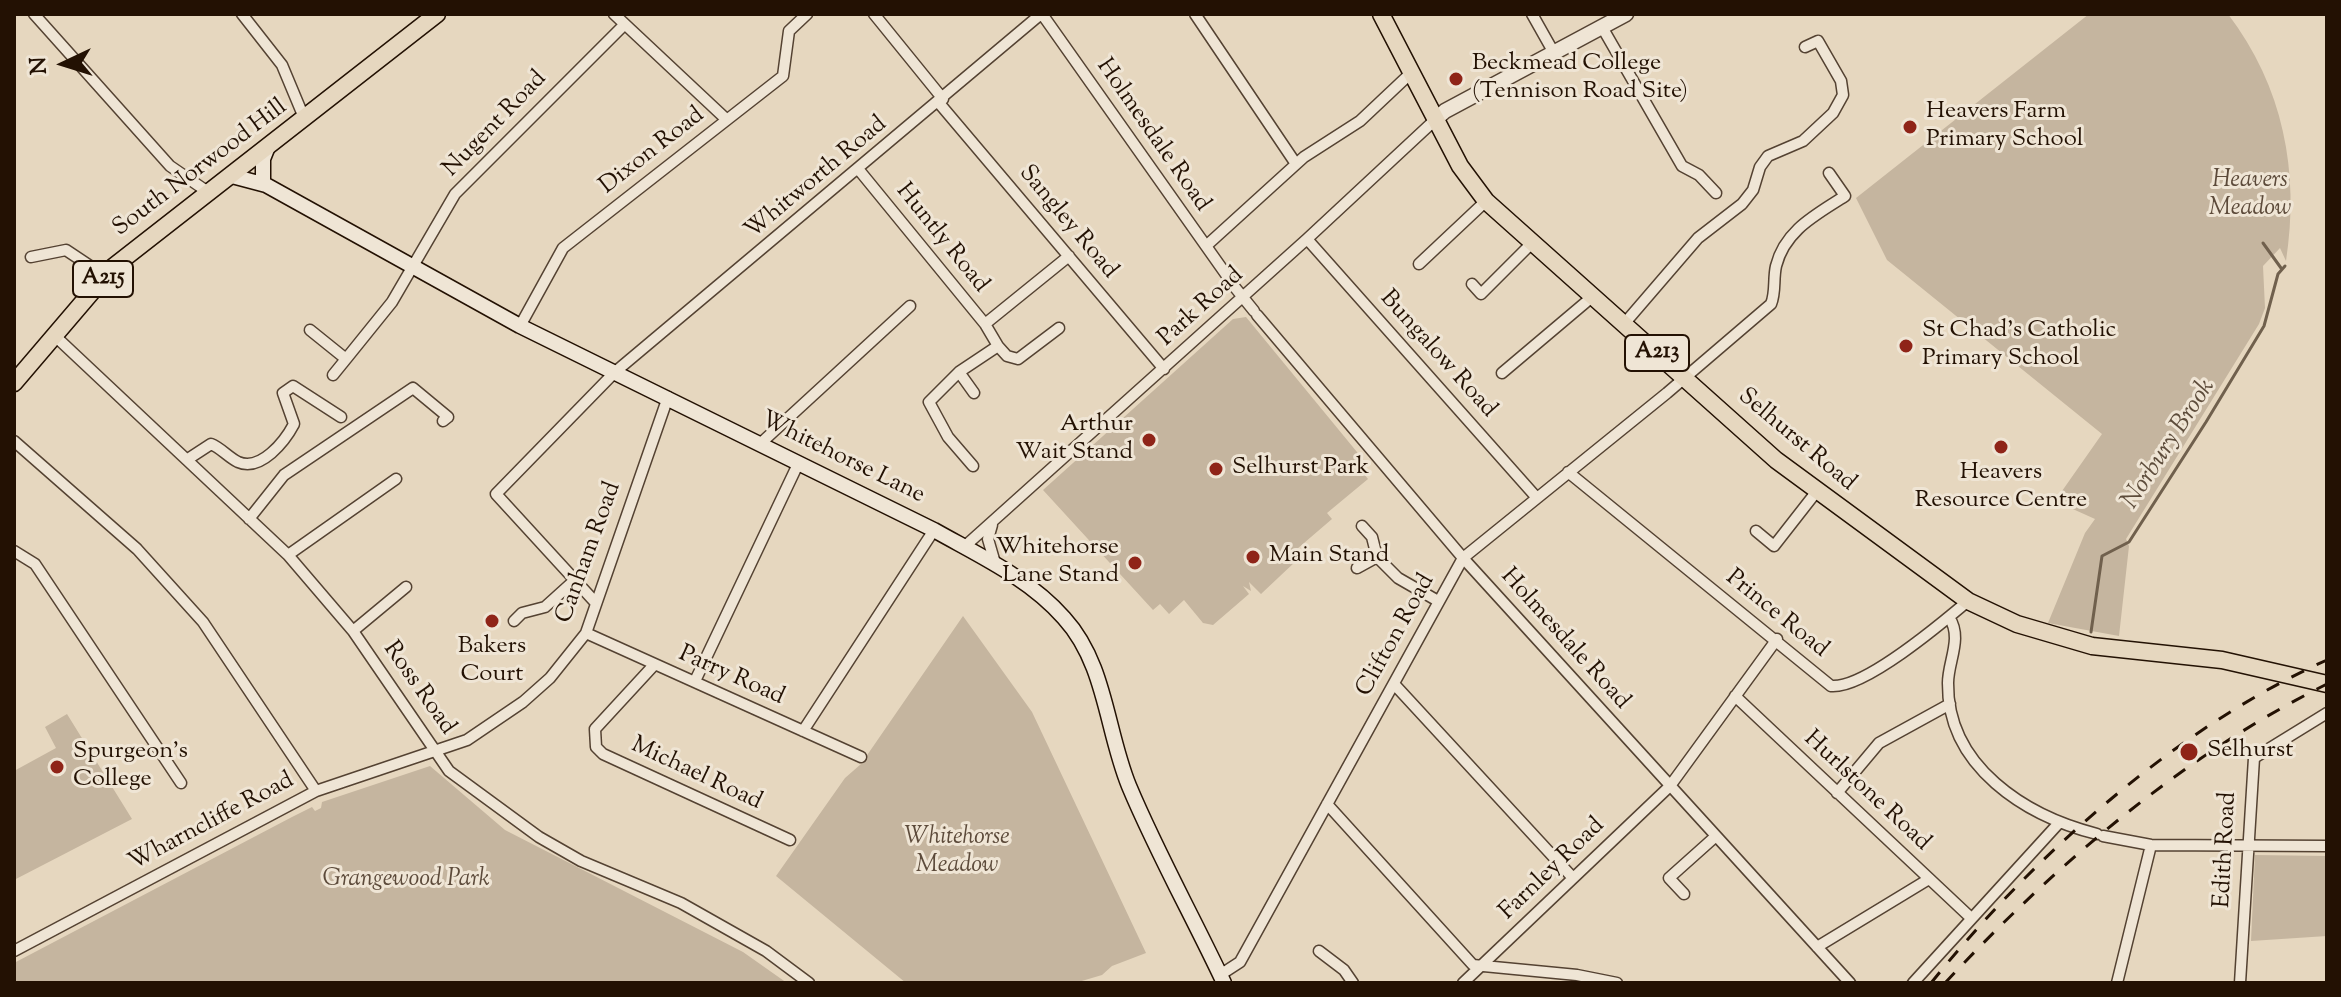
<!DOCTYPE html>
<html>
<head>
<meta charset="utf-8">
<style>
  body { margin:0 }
  #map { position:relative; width:2341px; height:997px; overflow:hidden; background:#e6d7bf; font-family:"Sorts Mill Goudy",serif }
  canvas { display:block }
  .frame { position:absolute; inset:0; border:16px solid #231103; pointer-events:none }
  .north { position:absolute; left:24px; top:24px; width:80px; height:80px; -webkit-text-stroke:6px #efe5d5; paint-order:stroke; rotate:266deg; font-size:22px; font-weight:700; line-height:32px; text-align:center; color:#231103 }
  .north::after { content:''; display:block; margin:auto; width:28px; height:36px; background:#231103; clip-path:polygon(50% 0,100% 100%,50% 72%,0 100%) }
</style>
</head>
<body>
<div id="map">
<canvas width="2341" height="997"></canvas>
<div class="frame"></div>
<div class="north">N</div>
</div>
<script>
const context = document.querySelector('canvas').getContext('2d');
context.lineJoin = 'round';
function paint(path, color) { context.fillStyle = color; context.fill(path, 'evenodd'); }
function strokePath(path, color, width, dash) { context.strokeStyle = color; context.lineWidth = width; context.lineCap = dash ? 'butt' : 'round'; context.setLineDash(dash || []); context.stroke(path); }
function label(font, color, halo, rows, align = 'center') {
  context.font = font + ' "Sorts Mill Goudy",serif'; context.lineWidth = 6; context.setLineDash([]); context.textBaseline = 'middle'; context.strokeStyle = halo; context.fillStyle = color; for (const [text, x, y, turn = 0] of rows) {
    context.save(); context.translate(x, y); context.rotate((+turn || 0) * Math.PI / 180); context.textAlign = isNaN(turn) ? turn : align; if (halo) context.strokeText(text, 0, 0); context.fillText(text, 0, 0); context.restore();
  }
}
paint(new Path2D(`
  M2089,14H2228C2283,86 2300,172 2286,261L2280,248L2263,266L2265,308L2259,324L2126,539L2129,546L2119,636L2048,623L2085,533L2095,519L2055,501L2102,434L1887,260L1856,198Z
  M1246,317L1366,463L1364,474L1368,479L1327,513L1332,519L1297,549L1296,561L1261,594L1249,582L1251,591L1243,586L1249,594L1213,625L1203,623L1184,600L1169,614L1160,604L1153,610L1043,490L1233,319Z
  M963,616L1032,712L1146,953L1112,966L1102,975L1075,983H906L776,876L845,778L861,764Z
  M67,714L132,819L14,880V771L56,748L45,727Z
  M430,766L505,830L743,952L787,983H14V963L292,817L312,807L315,811L321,808L322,802Z
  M2255,855L2327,856V936L2251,941Z`), '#c5b59f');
strokePath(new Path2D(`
  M2263,243L2281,268
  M2091,632L2102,556L2129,542L2206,422L2264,326L2278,274L2285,266`), '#70604d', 3);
const minor = new Path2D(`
  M34,14L170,166L208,192
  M242,14L282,65L305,120
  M614,14L726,119
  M874,14L943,99
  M1042,14L1230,280
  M1195,14L1296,164
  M1532,14L1554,53
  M1602,27L1682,166L1699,175L1716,193
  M939,103L1164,369
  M859,170L985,324L1069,256
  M1307,239L1537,498
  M1206,246L1304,157L1360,121L1412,72
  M31,257L66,250L105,276
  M1419,264L1486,201
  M1472,284L1481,294L1532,243
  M1233,285L1254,311
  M1257,315L1463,558L1850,983
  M1624,324L1698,238L1742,204L1753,190L1760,167L1768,156L1803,141L1833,113L1843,95L1841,81L1818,41L1805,47
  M520,326L563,248L783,76L789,31L807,14
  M310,330L346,359L392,302L455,194L623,26
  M55,336L288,555L353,631L449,771L539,837L581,861L681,903L766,951L809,983
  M998,346L1007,356L1018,359L1059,328
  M959,372L974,393
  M1502,373L1592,297
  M333,375L346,359
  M14,441L137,549L203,622L316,791
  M761,443L910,306
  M188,459L211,444C221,448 228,457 238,462C261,472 285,441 294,424L283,393L293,386L341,417
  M973,466L948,437L929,402L959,372L998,346L985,324
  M1568,472L1831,686C1864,689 1942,623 1968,601
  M249,519L284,475L413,388L448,417L443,421
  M992,525L988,539L995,563
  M1362,526L1372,537L1377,557
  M1756,531L1774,546L1817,491
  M964,547L1307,239L1436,119
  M14,551L35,564L181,783
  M288,555L396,479
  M1357,568L1377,557L1398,578L1438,601
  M595,602L496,494L615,372L1041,14
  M1949,617C1963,638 1948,661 1948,683C1947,767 2026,816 2097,834
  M514,621L522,613L545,607L576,579
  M353,631L406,587
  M586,633L861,757
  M654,665L595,729L596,747L603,754L790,840
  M695,681L799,462
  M1394,684L1573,878
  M1735,696L1970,917
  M803,731L934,530
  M1837,793L1879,743L1950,704
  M1327,804L1473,965L1577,975L1617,983
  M2103,836L2151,845L2327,846
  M1684,894L1669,878L1716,836
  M1817,947L1929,879
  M14,951L316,791L467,740L523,702L550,678L586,633L668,397
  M1319,951L1344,970L1353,983
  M1220,975L1240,962L1463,558L1667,393L1771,304C1776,292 1773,279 1776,266C1785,230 1816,215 1845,196L1829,173
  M1463,983L1670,786L1777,639
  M1913,983L2058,824
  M2117,983L2151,845
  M2240,983L2254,758L2327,713`);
const tertiary = new Path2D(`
  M1436,119L1445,111L1626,14`);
const secondary = new Path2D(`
  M232,176L266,185L520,326L934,530C978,555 1029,578 1064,618C1106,664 1106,730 1129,786C1157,853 1193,917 1224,983
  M263,184V159L267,149`);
const primary = new Path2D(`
  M1381,14L1460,166L1486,201L1776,460L1968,601L2017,624L2092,646L2222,660L2327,684
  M14,383L113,267L437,14`);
strokePath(minor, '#544232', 13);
strokePath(tertiary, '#544232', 17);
strokePath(secondary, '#231103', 17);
strokePath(primary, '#231103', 19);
strokePath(minor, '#efe5d5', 10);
strokePath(tertiary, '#efe5d5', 14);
strokePath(secondary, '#efe5d5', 14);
strokePath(primary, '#e6d7bf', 16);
strokePath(new Path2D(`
  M1931,983C2033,856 2177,727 2327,660
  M1945,983C2055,865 2182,756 2327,684`), '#231103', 3, [14, 14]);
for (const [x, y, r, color] of [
  [1456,79,8,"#8f2418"],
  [1910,127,8,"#8f2418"],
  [1906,346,8,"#8f2418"],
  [1149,440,8,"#8f2418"],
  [2001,447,8,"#8f2418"],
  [1216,469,8,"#8f2418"],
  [1253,557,8,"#8f2418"],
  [1135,563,8,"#8f2418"],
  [492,621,8,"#8f2418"],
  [2189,752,10,"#8f2418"],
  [57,767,8,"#8f2418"]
]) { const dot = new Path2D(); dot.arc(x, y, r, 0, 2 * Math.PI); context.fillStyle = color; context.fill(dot); strokePath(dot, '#efe5d5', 3); }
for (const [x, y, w] of [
  [103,279,60],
  [1657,353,64]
]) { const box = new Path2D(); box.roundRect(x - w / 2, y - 18, w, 36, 6); context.fillStyle = '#efe5d5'; context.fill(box); strokePath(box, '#231103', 2); }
label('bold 22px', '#231103', null, [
  ["A215",103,279],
  ["A213",1657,353]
]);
label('24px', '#231103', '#efe5d5', [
  ["Beckmead College",1472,65],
  ["(Tennison Road Site)",1472,93],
  ["Heavers Farm",1926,113],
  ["Primary School",1926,141],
  ["St Chad's Catholic",1922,332],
  ["Primary School",1922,360],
  ["Arthur",1133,426,"right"],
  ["Wait Stand",1133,454,"right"],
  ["Selhurst Park",1232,469],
  ["Heavers",2001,474,"center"],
  ["Resource Centre",2001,502,"center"],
  ["Whitehorse",1119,549,"right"],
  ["Lane Stand",1119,577,"right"],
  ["Main Stand",1269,557],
  ["Bakers",492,648,"center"],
  ["Court",492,676,"center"],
  ["Selhurst",2207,752],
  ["Spurgeon's",73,753],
  ["College",73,781]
], 'left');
label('24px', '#231103', '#efe5d5', [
  ["Nugent Road",496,125,-46],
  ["Holmesdale Road",1152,136,55],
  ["Dixon Road",653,152,-38],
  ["South Norwood Hill",201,169,-37],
  ["Whitworth Road",817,179,-40],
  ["Sangley Road",1067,223,50],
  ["Huntly Road",941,239,51],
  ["Park Road",1202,308,-42],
  ["Bungalow Road",1437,355,48],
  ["Selhurst Road",1796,441,40],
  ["Whitehorse Lane",842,459,26],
  ["Canham Road",590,553,-70],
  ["Prince Road",1776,615,39],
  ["Clifton Road",1397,636,-61],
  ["Holmesdale Road",1564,640,48],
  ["Parry Road",731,677,24],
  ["Ross Road",418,689,55],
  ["Michael Road",696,775,25],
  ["Hurlstone Road",1866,792,43],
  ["Wharncliffe Road",212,823,-28],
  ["Edith Road",2227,850,-87],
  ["Farnley Road",1553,870,-44]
]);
label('italic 24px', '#5c4a3a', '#efe5d5', [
  ["Heavers",2250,182],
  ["Meadow",2250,210],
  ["Whitehorse",957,839],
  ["Meadow",957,867],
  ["Grangewood Park",406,881]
]);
label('italic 26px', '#5d4c3b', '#efe5d5', [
  ["Norbury Brook",2170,445,-57]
]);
</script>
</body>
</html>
